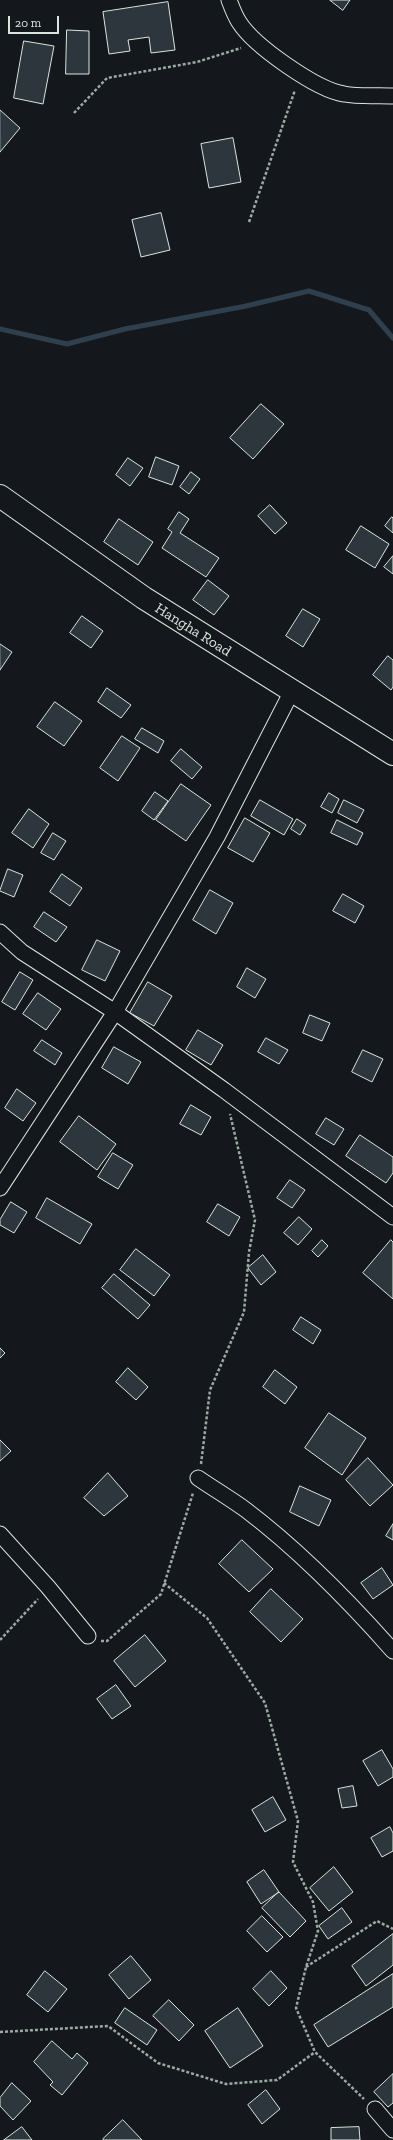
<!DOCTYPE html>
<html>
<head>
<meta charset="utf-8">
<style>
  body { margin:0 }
  #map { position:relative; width:393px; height:2140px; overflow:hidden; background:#14181c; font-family:"Zilla Slab",serif }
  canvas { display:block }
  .scale { position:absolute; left:8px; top:16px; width:51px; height:18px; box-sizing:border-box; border:2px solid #d8e6dc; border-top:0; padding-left:5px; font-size:12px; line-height:14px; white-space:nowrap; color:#d8e6dc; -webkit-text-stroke:3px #14181c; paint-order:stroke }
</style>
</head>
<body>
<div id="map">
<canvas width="393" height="2140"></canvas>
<div class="scale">20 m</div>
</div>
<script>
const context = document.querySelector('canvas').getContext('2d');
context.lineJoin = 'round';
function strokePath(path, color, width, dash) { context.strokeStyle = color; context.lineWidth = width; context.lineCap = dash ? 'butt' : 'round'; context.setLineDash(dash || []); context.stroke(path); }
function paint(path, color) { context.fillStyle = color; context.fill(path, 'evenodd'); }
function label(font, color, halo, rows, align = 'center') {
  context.font = font + ' "Zilla Slab",serif'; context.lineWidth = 3; context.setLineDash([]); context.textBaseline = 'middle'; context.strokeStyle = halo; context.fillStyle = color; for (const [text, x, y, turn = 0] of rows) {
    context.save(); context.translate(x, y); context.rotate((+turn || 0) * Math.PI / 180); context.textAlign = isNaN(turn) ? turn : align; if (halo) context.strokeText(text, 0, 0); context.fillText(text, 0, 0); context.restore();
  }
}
strokePath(new Path2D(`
  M0,329L67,344L125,329L246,306L309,291L369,310L393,338`), '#2f3f4d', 5);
const building = new Path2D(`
  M330,0H350L343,10Z
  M168,2L175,50L151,53L149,37L128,40L130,51L109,54L103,12Z
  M67,30L89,31V74H66Z
  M24,41L54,46L43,104L14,98Z
  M0,110L20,128L0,152Z
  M233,138L241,182L209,188L201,144Z
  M161,213L170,250L141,257L132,220Z
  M261,404L284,424L253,459L230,438Z
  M156,457L179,466L172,485L149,477Z
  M128,458L143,468L130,486L116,475Z
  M191,472L200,479L189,494L180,487Z
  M270,505L287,523L275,534L258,516Z
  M179,512L189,519L180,533L219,558L206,577L162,548L172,532L168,529Z
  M392,517L393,518V533L385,526Z
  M119,519L153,542L138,565L104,542Z
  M361,526L389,544L375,568L346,550Z
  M393,556V574L384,567Z
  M208,580L229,596L214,615L193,600Z
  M303,609L320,619L303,647L286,636Z
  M82,616L103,631L91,648L70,633Z
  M0,644L12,652L0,670Z
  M388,656L393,660V687L391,690L373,675Z
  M107,688L131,705L121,718L98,702Z
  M55,702L82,721L64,746L37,727Z
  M142,728L164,741L158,753L135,739Z
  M122,736L140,748L118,781L100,768Z
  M181,749L202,767L192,779L171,761Z
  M181,784L211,805L186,841L156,820Z
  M155,792L168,801L154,820L142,811Z
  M329,793L339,799L332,813L321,807Z
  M260,800L293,819L284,835L251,816Z
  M344,800L364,810L357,823L338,813Z
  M29,809L49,824L33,848L12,833Z
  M245,818L270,833L253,862L228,848Z
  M297,819L306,825L300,835L291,829Z
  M337,820L363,833L357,845L331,833Z
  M53,833L66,841L54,860L41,853Z
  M8,869L23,875L14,897L0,891Z
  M62,874L82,888L70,906L50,892Z
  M210,890L233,903L216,934L193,920Z
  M343,894L364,906L355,923L333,911Z
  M44,912L67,927L56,942L34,927Z
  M97,940L120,951L105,981L82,970Z
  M247,968L266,979L255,998L237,987Z
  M20,972L33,980L15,1010L2,1002Z
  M148,982L172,996L154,1026L130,1013Z
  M38,993L61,1009L46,1030L23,1014Z
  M310,1015L330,1023L322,1041L303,1033Z
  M198,1030L223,1045L211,1065L186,1050Z
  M266,1038L288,1050L279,1064L258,1052Z
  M42,1040L62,1053L55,1065L34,1051Z
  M114,1047L141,1062L128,1084L102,1068Z
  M363,1050L383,1059L372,1082L352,1072Z
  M17,1089L36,1103L23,1121L5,1108Z
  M191,1105L211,1117L201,1135L180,1124Z
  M79,1116L116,1144L97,1170L60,1142Z
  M326,1118L344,1129L334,1145L316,1134Z
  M360,1135L393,1157V1173L386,1183L346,1156Z
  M113,1153L133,1165L118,1189L98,1177Z
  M290,1180L305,1190L292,1208L277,1198Z
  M47,1198L92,1224L80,1244L36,1218Z
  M11,1202L27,1212L14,1233L0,1225V1220Z
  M218,1204L240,1217L229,1236L207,1222Z
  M299,1217L312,1229L298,1245L284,1233Z
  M322,1240L328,1246L318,1257L312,1251Z
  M391,1240L393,1242V1299L363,1273Z
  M136,1249L170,1275L154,1296L120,1270Z
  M263,1255L276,1272L261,1285L248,1268Z
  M114,1274L150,1305L138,1319L102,1288Z
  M301,1317L321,1330L313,1344L293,1330Z
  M0,1348L5,1353L0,1358Z
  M128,1368L148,1387L136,1400L116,1382Z
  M275,1370L297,1387L285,1404L263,1387Z
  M329,1413L366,1438L342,1475L305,1448Z
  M0,1440L11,1451L0,1461Z
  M368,1458L393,1485L370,1506L346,1480Z
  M108,1473L128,1496L104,1516L84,1498Z
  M300,1486L331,1500L319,1526L290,1512Z
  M393,1524V1540L386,1536Z
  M242,1540L273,1569L249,1592L219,1564Z
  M382,1568L393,1585L373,1599L361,1583Z
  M271,1589L303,1619L281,1642L250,1612Z
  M145,1635L166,1661L135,1687L114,1661Z
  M116,1685L131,1706L112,1719L97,1699Z
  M382,1750L393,1769V1777L378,1786L363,1761Z
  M353,1786L357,1806L342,1808L338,1789Z
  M273,1797L286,1820L265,1832L252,1810Z
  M390,1827L393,1833V1851L382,1857L371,1838Z
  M334,1867L353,1892L329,1911L310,1888Z
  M264,1870L279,1892L261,1904L247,1882Z
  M279,1892L306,1921L290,1937L262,1908Z
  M342,1908L352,1922L328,1939L319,1926Z
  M262,1916L283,1937L267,1952L247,1931Z
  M393,1934V1965L366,1986L352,1966Z
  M131,1956L151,1980L129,1999L109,1975Z
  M45,1971L67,1989L48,2012L27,1995Z
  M271,1971L287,1988L269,2006L253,1989Z
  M393,1974V2007L328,2047L314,2025Z
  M169,2000L194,2025L179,2041L153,2016Z
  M125,2008L157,2030L147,2045L115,2023Z
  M238,2008L263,2046L230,2068L205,2031Z
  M52,2041L72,2059L77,2053L88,2063L62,2095L50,2085L53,2082L34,2062Z
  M393,2074V2103L388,2107L374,2092Z
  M12,2083L31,2101L13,2120L0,2106V2098Z
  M266,2090L280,2109L262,2124L248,2105Z
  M123,2120L142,2140H103V2139Z
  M22,2127L32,2140H4Z
  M359,2127L360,2140H331V2128Z`);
paint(building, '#2c363c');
strokePath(building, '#d8e6dc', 1);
const street = new Path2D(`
  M229,0C232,8 235,16 239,22C254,46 317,90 344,94C360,97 377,95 393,96
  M0,932L22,952L115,1012L224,1090L393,1217
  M0,1188L115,1012L217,837L292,691
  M198,1478C214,1489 231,1499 246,1510C300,1551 348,1600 393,1651
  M0,1534L48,1587L88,1636
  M375,2109L393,2130`);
const highway = new Path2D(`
  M0,496L144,598L393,754`);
strokePath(street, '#d8e6dc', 17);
strokePath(highway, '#d8e6dc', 24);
strokePath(new Path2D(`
  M74,113L107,78L197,62L241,48
  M249,222L295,90
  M201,1464L210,1390L244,1312L249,1252L255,1220L230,1114
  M164,1583L207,1618L265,1703L298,1821L293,1862L313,1902L318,1931L306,1967L296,2008L315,2052L364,2099
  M0,1640L38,1599
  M101,1641H107L161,1594L193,1493
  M306,1967L377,1921L393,1929
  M0,2032L108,2026L158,2063L226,2084L277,2080L315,2052`), '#9da8a2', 2.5, [3, 2]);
strokePath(street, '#14181c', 15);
strokePath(highway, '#14181c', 22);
label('15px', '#d8e6dc', '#14181c', [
  ["Hangha Road",193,630,32]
]);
</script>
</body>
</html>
